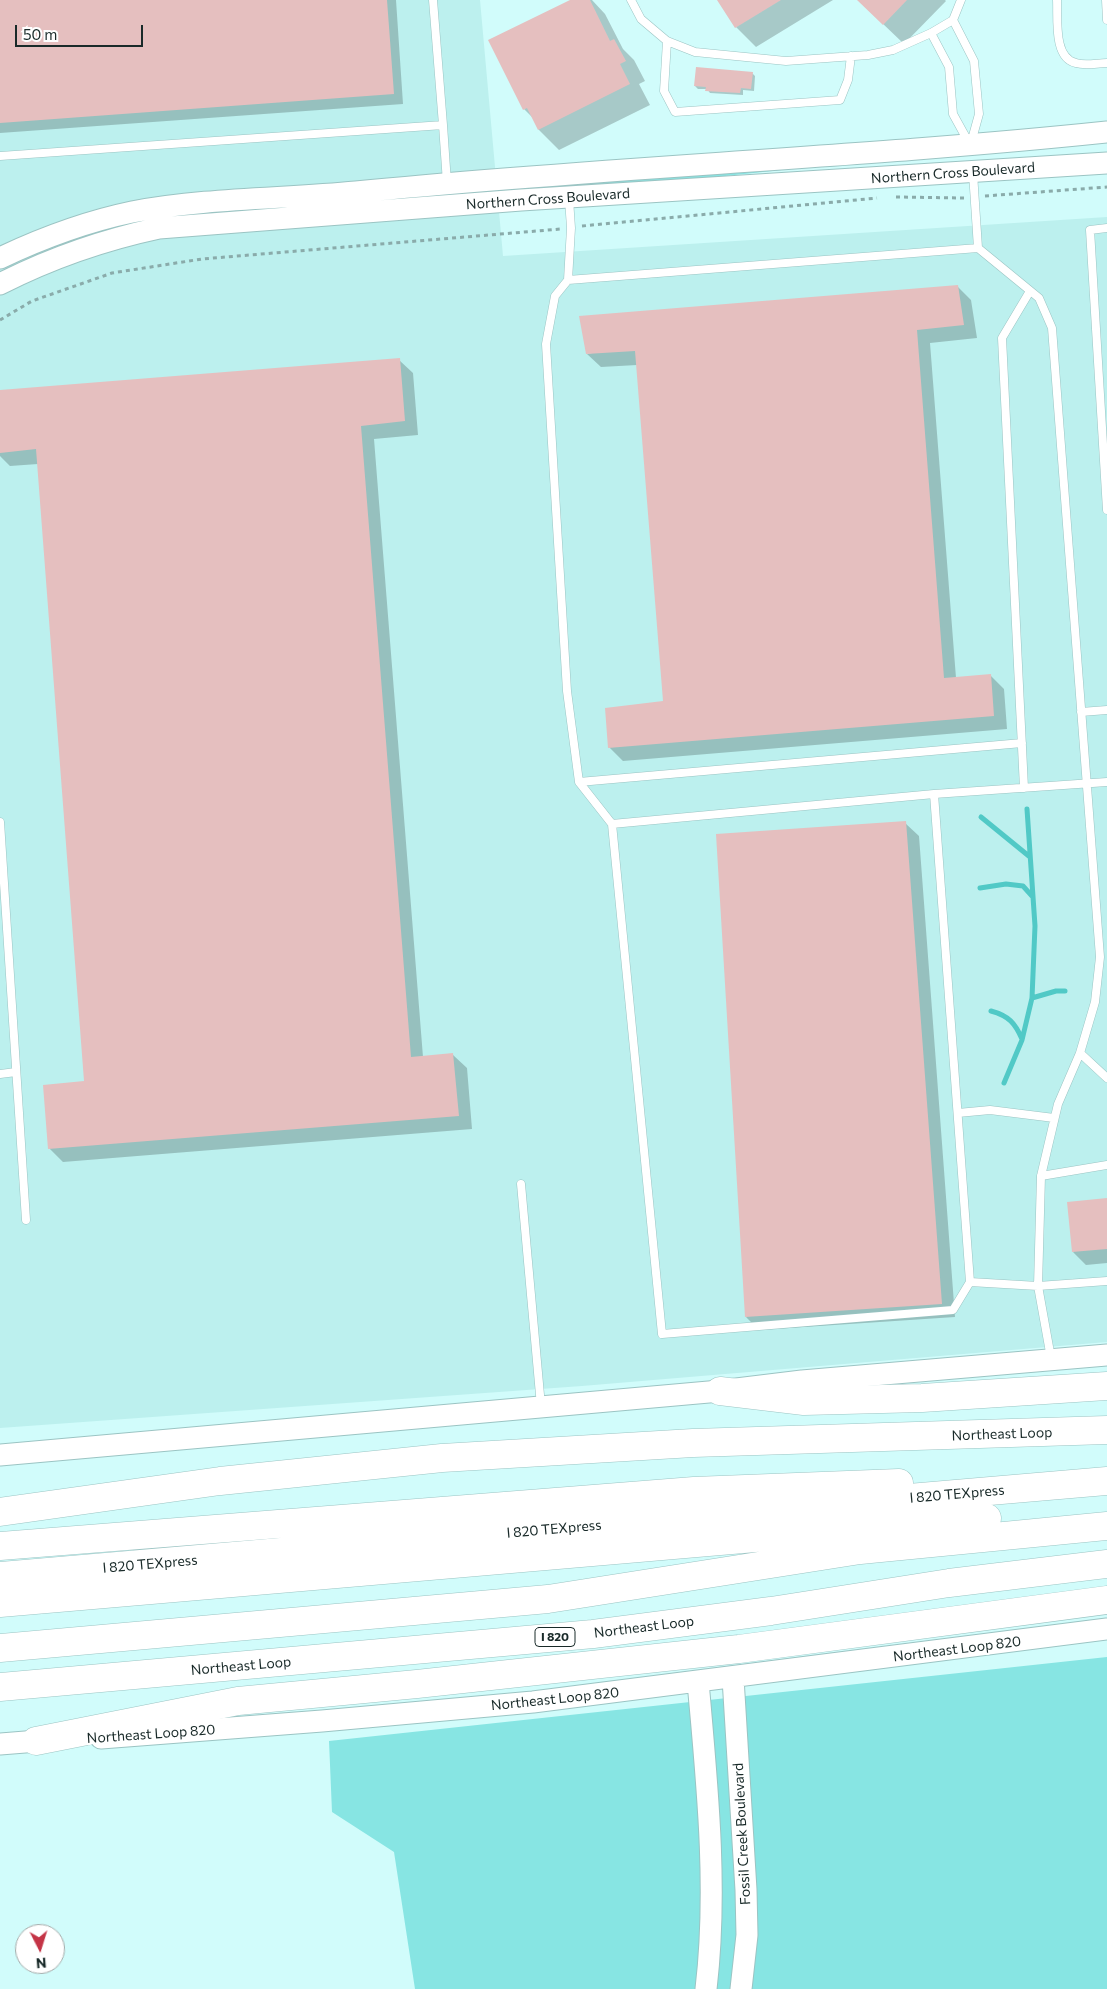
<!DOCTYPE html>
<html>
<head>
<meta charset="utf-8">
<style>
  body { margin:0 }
  #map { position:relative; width:1107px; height:1989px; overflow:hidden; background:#d1fcfb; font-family:Commissioner,sans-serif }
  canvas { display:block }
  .north { position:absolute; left:15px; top:1924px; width:50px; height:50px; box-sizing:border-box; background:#fff; border:1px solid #a3aaa9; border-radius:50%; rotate:175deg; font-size:14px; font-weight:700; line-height:20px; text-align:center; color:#192a29 }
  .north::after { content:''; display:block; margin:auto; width:18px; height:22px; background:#c43446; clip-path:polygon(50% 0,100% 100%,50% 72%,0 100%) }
  .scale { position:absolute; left:15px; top:25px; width:128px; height:22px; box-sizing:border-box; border:2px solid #192a29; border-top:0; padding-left:6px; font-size:15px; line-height:18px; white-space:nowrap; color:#192a29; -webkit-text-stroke:4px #fff; paint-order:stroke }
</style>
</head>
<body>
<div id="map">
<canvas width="1107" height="1989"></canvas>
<div class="north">N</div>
<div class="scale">50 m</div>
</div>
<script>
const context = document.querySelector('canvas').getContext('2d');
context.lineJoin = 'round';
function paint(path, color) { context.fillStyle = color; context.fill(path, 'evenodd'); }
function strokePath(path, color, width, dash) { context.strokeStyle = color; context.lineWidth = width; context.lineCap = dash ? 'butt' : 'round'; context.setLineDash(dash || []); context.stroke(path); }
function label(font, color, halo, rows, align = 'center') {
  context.font = font + ' Commissioner,sans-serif'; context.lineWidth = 4.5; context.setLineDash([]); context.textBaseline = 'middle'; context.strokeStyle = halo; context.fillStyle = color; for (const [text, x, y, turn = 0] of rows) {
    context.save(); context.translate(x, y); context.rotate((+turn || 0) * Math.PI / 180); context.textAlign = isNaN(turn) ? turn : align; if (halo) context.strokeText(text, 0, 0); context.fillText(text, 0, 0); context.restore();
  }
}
paint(new Path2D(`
  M0,0H480L503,256L1107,217V1342L582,1386L0,1428Z`), '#bcf0ee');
paint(new Path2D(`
  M791,169L697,179L520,190H507V188Z
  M1107,1657V1989H415L394,1852L332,1812L329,1741Z`), '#87e5e3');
paint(new Path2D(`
  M0,0H396L403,104L0,133Z
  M572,0H592L605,14L623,49L634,60L645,81L639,84L650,105L559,150L539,130L533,118L524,109Z
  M718,0H833L756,47L736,27Z
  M858,0H945L946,1L904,44Z
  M752,73L755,76L754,91L743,90V95L710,93L707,89H698L695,86Z
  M957,286L971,300L977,338L930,343L956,678L990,675L1004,689L1007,729L623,761L609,747L664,702L637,365L601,367L587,354Z
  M399,360L413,373L418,435L374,439L423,1057L453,1055L467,1068L472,1129L63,1162L49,1148L86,1082L38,464L10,466L0,456V391Z
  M905,823L919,836L955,1317L759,1330L746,1317Z
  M1107,1200V1263L1086,1265L1073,1252Z`), '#0003');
strokePath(new Path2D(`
  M981,817L1030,857
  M980,888L1006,884L1023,886L1032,896
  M1032,998L1056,991H1065
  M991,1011C1009,1016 1015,1023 1022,1039
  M1004,1083L1022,1040L1032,998L1035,926L1027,809`), '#51c9c6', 5);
paint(new Path2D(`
  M0,0H387L394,94L0,123Z
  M570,0H590L610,41L614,39L626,61L620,64L630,84L538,130L527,108L523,110L488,40Z
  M717,0H781L735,28Z
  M857,0H907L883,25Z
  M696,67L753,72L751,89L741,88L740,93L705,91L706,87L694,86Z
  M958,285L964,325L917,330L944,678L991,674L994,716L608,748L605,708L663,701L635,351L586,354L579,316Z
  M400,358L405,421L361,426L411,1057L453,1053L459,1116L48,1149L43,1085L84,1081L36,449L0,453V390Z
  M906,821L942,1304L745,1317L716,834Z
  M1107,1198V1249L1072,1252L1067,1202Z`), '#e5bfbf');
const lane = new Path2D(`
  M631,0L641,19L667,41L695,52L786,61L868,55L893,50L931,33L953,20L961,0
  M1057,0C1058,18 1053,58 1076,63C1085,66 1097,63 1107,63
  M1106,0L1107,20
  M953,20L974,61L979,114L971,143
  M931,33L949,67L953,114L969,143
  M667,41L664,91L675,112L840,100L848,80L851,56
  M443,125L447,183
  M0,156L443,125L433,0
  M973,173L978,248L1039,298L1052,328L1100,957L1095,1002L1080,1053L1058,1104L1041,1176L1038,1286L1051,1358
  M569,199L571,228L568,280L555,296L546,344L567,691L579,782L612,824L934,794L1107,782
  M1107,228L1090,230L1107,510
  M568,280L978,248
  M1081,712L1107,710
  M579,782L1022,743
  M1024,788L1002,338L1030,291
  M934,794L970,1282L1038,1286L1107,1281
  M0,822L26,1220
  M612,824L662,1334L953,1310L970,1282
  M1080,1053L1107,1078
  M0,1074L16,1072
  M958,1113L990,1110L1054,1118
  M1041,1176L1107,1165
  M521,1184L541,1406`);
const secondary = new Path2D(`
  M0,258C40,239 89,221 132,212C206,198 282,199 356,192C606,167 857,158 1107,132
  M0,284C51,258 103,240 159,228L521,200L1107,163
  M0,1455L720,1391L802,1381L1107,1355
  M733,1678L746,1890L747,1935L741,1989
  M698,1682C707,1783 718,1888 706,1989
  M101,1738L322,1721L533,1702L1107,1629
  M0,1744L50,1740`);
const highway = new Path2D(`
  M720,1391L804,1401L922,1398L1107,1386
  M0,1512L220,1481L442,1458L693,1443L1107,1430
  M0,1546L694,1491L899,1483
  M0,1576L1107,1481
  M0,1603L987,1518
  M0,1648L548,1599L860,1550L1107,1526
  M0,1687L593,1634L771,1611L949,1583L1107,1564
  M36,1741L238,1701L417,1684L739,1649L1107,1600`);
strokePath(lane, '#9bc4c3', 9);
strokePath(secondary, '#9bc4c3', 23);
strokePath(highway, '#9bc4c3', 29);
strokePath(new Path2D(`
  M985,196L1107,187
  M896,197L964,198
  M582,226L877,198
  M0,320L32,301L112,273L202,259L561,229`), '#8aabaa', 3, [4, 4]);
strokePath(lane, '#fff', 8);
strokePath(secondary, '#fff', 21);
strokePath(highway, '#fff', 28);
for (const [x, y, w] of [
  [555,1637,40]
]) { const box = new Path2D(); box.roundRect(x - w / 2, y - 9.5, w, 19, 4); context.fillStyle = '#fff'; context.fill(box); strokePath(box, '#192a29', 1); }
label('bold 12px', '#192a29', null, [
  ["I 820",555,1637]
]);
label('14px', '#192a29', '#fff', [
  ["Northern Cross Boulevard",953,173,-4],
  ["Northern Cross Boulevard",548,199,-4],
  ["Northeast Loop",1002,1434,-2],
  ["I 820 TEXpress",957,1494,-5],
  ["I 820 TEXpress",554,1529,-5],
  ["I 820 TEXpress",150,1564,-5],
  ["Northeast Loop",644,1627,-7],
  ["Northeast Loop 820",957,1649,-7],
  ["Northeast Loop",241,1666,-5],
  ["Northeast Loop 820",555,1699,-6],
  ["Northeast Loop 820",151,1734,-4],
  ["Fossil Creek Boulevard",742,1834,-93]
]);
</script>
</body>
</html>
